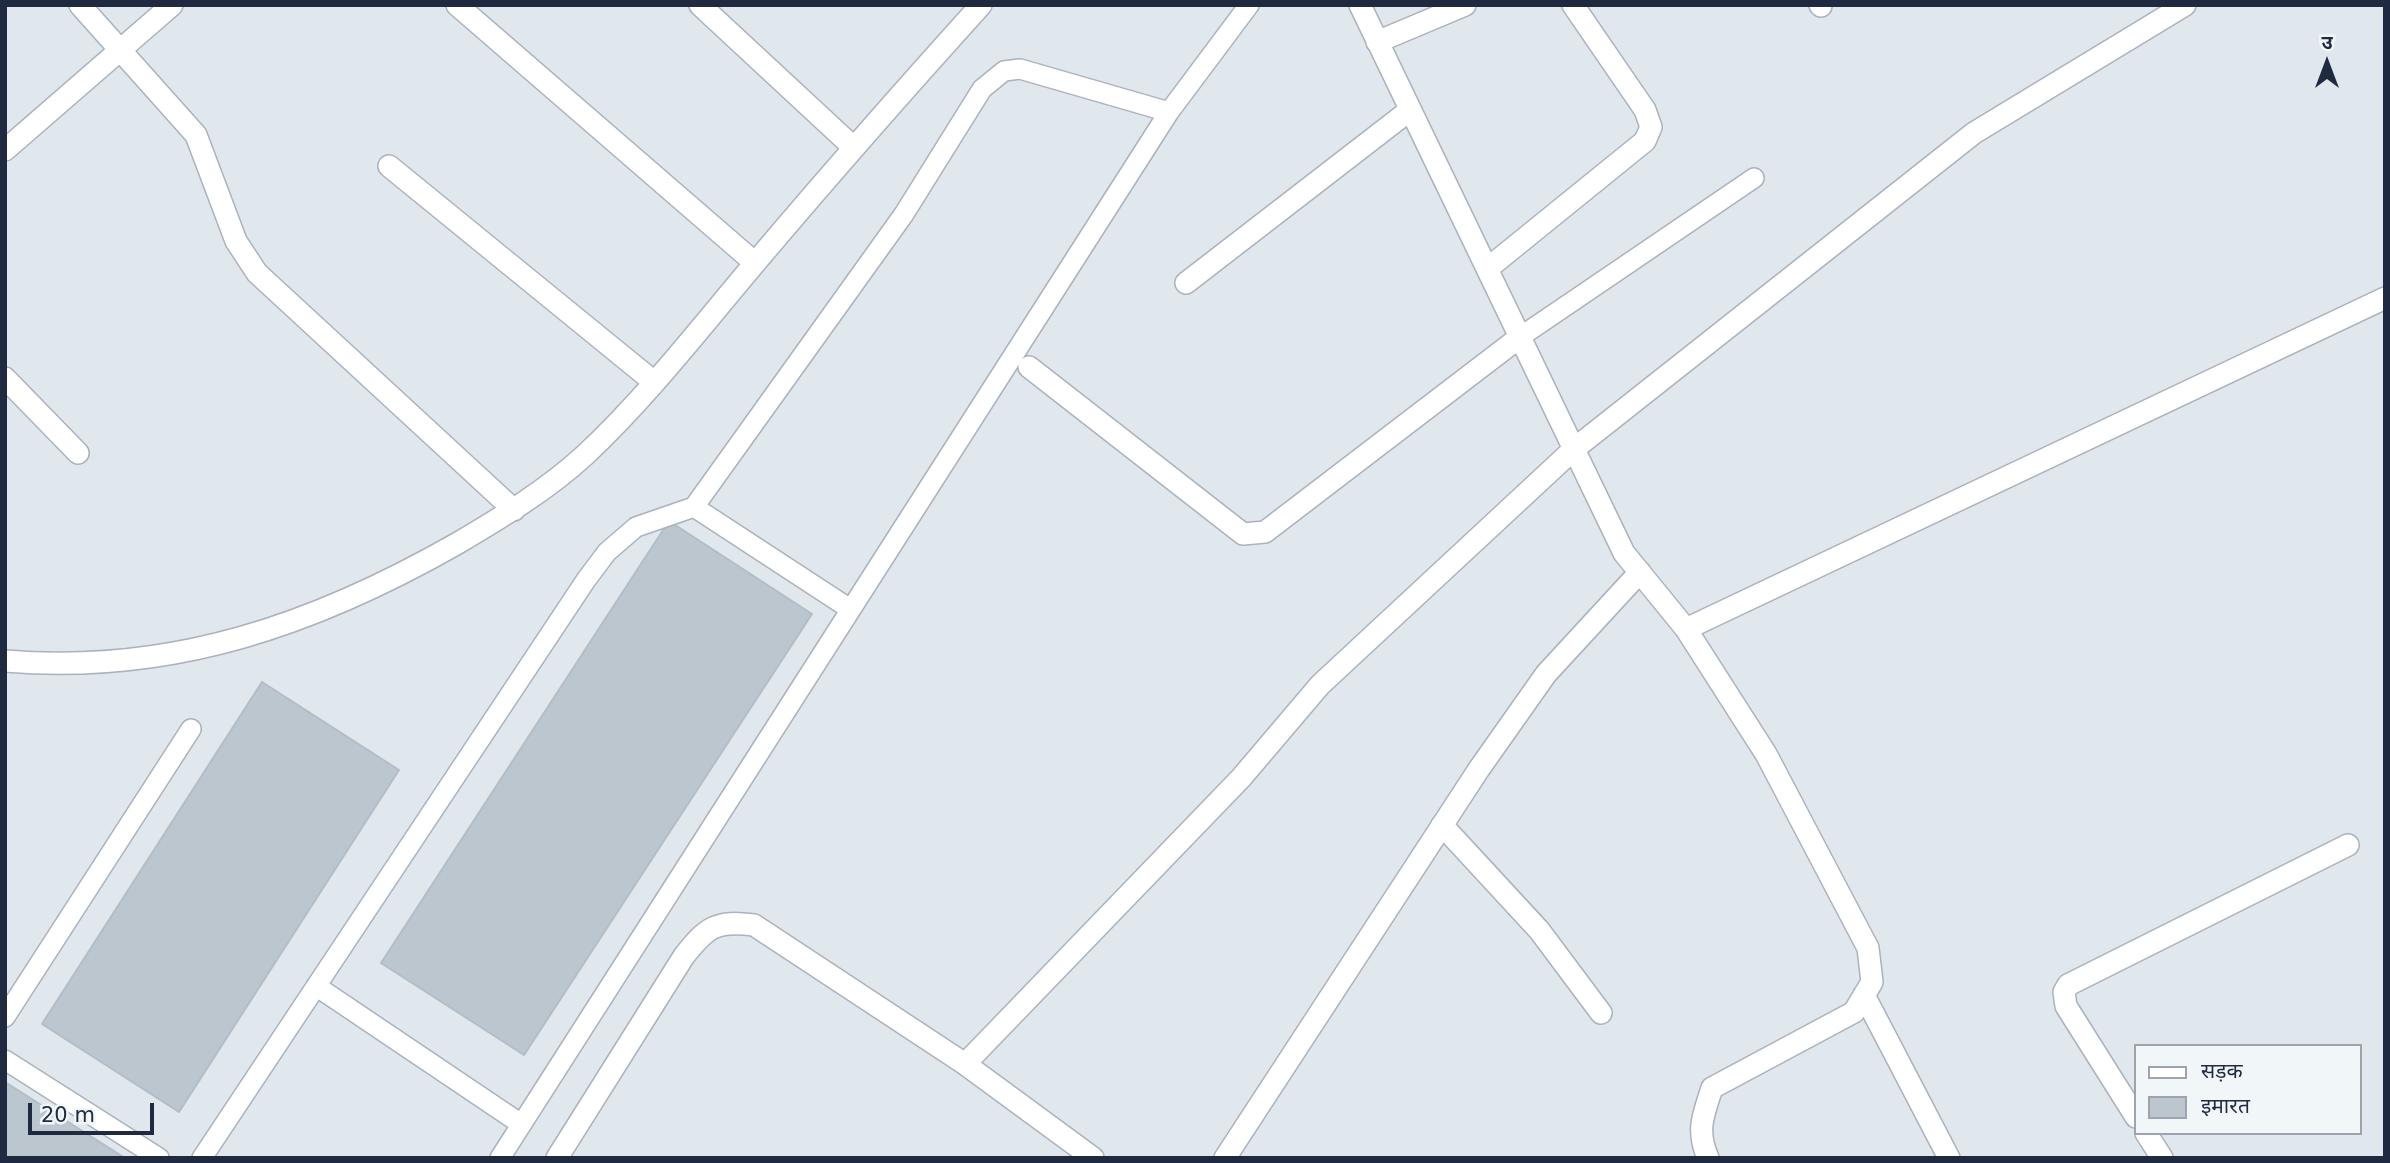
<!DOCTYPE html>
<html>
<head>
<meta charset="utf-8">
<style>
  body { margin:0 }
  #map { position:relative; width:2390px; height:1163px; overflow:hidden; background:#e0e7ed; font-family:"DejaVu Sans","Noto Sans Devanagari",sans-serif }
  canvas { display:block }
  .frame { position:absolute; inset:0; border:7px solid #1f2a40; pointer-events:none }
  .legend { position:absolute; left:2134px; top:1044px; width:228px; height:91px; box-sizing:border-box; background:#f1f6f9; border:2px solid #9da4af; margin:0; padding:9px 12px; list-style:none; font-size:21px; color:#1f2a40 }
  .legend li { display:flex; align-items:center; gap:14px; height:35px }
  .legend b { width:35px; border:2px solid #9da4af }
  .north { position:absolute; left:2292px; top:28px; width:70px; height:70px; -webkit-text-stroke:5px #f1f6f9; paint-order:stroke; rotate:0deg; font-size:19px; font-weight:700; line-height:28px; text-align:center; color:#1f2a40 }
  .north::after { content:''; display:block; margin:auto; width:24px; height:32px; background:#1f2a40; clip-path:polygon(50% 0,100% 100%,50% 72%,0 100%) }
  .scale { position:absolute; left:28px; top:1103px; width:126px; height:32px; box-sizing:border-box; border:4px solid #1f2a40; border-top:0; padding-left:9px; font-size:21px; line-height:24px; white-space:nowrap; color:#1f2a40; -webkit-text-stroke:5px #f1f6f9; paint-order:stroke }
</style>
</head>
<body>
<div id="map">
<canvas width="2390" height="1163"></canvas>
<div class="frame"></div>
<ul class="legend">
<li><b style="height:9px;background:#fff"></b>सड़क</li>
<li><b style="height:19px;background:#bbc6ce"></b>इमारत</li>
</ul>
<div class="north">उ</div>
<div class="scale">20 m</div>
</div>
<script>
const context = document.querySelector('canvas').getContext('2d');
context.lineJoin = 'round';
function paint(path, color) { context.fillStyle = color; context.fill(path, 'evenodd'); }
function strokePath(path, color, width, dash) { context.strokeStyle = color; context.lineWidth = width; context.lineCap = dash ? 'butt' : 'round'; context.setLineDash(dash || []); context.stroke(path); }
const building = new Path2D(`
  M669,521L812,614L524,1055L381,963Z
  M262,682L399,770L179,1112L42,1024Z
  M5,1082L125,1158H5Z`);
paint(building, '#bbc6ce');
strokePath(building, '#b2bdc7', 2);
const lane = new Path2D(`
  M1520,337L1754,178
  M694,507L850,609
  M316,986L521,1124
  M5,1017L191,729
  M5,1060L159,1158
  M202,1158L586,580L607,552L636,527L694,507L904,214L982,89L1004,71L1020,69L1169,112
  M500,1158L1169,112L1249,5`);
const street = new Path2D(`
  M80,5L196,135L236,241L257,273L514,510
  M457,5L755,263
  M700,5L853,147
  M1360,5L1624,553L1686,629L2385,298
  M1820,5L1821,6
  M1377,42L1465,5
  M5,150L172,5
  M389,166L654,382
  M1487,269L1645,141L1651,127L1645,110L1573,5
  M1186,283L1410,110
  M1029,367L1243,534L1265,532L1520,337
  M5,378L78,453
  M1686,629L1766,754L1868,948L1872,982L1854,1012L1712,1088C1703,1116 1696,1130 1708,1158
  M5,661C172,675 316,624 458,543C502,517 547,490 585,455C649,395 704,323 761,256C833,171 906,88 981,5
  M1442,825L1539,930L1601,1013
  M1864,995L1949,1158
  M965,1064L1241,778L1320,685L1574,449L1974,133L2185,5
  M2136,1117L2066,1006L2064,992L2068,985L2348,845
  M2146,1133L2162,1158
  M557,1158L684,956C707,927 716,920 754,925L965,1064L1093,1158
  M1225,1158L1479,769L1546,674L1640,572`);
strokePath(lane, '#aab2bd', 22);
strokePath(street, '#aab2bd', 24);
strokePath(lane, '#fff', 19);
strokePath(street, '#fff', 21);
</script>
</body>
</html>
